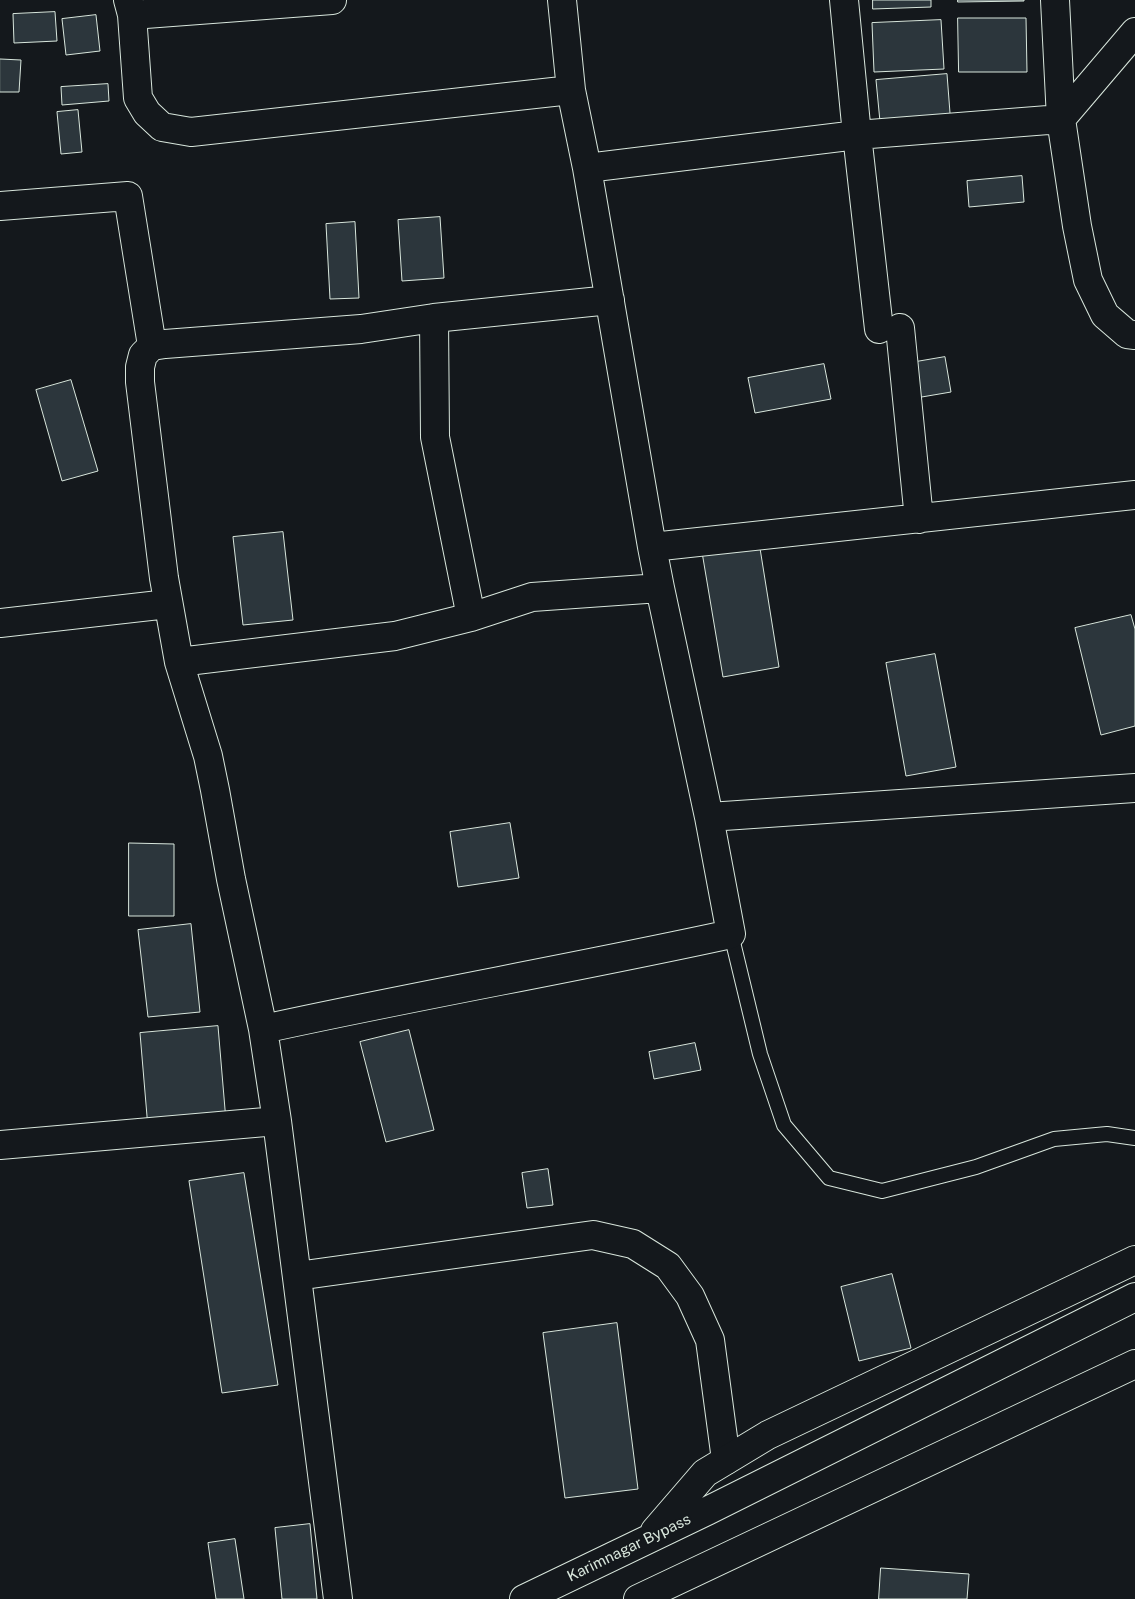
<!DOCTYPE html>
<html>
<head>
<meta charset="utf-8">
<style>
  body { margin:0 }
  canvas { display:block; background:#14181c }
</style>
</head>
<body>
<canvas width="1135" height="1599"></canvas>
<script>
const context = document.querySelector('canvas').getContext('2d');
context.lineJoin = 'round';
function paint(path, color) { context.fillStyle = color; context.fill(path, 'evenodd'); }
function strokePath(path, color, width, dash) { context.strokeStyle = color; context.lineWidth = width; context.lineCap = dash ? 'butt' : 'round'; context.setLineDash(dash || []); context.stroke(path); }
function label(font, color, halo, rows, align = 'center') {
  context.font = font + ' "Public Sans",sans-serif'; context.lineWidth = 4; context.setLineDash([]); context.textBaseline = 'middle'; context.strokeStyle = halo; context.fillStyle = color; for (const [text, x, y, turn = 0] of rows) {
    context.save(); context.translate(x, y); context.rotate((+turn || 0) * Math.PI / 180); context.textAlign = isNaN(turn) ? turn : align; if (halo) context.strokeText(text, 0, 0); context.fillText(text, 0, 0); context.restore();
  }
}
const building = new Path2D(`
  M873,0H931V7L873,9Z
  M958,0H1024V1L958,2Z
  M55,12L57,41L14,43L13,14Z
  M96,15L100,51L66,55L62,19Z
  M958,18H1026L1027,72H959Z
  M941,20L944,69L874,72L872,23Z
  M0,59L21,60L19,92H0Z
  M947,74L951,126L881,132L876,80Z
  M108,84L109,101L62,105L61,87Z
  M78,110L82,152L61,154L57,112Z
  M1022,176L1024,202L969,207L967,181Z
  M440,217L444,278L402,281L398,220Z
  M355,222L359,298L330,299L326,224Z
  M945,357L951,392L910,399L904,364Z
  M824,364L831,399L755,413L748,378Z
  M71,380L98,471L62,481L36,390Z
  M283,532L293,620L243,625L233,537Z
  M759,542L779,667L723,677L702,552Z
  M1131,615L1135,629V726L1101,735L1075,628Z
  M935,654L956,767L906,776L886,663Z
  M510,823L519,878L458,887L450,832Z
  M129,843L174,844V916H129Z
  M191,924L200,1012L148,1017L138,930Z
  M218,1026L226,1121L148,1128L140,1033Z
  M409,1030L434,1130L386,1142L360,1042Z
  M695,1043L701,1070L654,1079L649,1052Z
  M548,1169L553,1205L527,1208L522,1173Z
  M244,1173L278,1385L222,1393L189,1181Z
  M892,1274L911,1348L859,1361L841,1287Z
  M617,1323L638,1489L565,1498L543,1333Z
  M310,1524L317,1599H282L275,1528Z
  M235,1539L244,1599H216L208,1543Z
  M881,1568L969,1574L967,1599H879Z`);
paint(building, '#2c363c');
strokePath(building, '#d8e6dc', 1);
const lane = new Path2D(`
  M731,934L760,1054L784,1125L829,1178L882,1191L976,1167L1054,1139L1107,1134L1135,1138`);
const street = new Path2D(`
  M128,0L132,15L332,0
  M844,0L857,135L879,329
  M1055,0L1061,119L1135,32
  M132,15L138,98L147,113L162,127L191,132L571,90
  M587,168L857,135L1061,119L1077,226L1088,280L1105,315L1127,334L1135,335
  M0,206L128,196L152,346
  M434,318L435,437L471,617
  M900,328L919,519
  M652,547L1135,495
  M0,623L168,604
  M179,662L395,636L471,617L532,597L660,588
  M709,817L1135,788
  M263,1029L231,879L215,790L208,756L179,662L164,578L140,382V367L143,355L152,346L165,344L361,329L434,318L610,300
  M0,1145L277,1121
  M297,1276L593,1235L633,1244L668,1266L690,1296L710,1340L726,1460
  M338,1599L277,1121L263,1029C418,995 575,968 731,934L709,817L660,588L652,547L587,168L571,90L562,0`);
const highway = new Path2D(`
  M655,1531L705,1473L768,1435L1135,1260
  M524,1599L707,1511L1135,1297
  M638,1599L1135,1364`);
strokePath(lane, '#d8e6dc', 16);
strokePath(street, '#d8e6dc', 30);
strokePath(highway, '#d8e6dc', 30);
strokePath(lane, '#14181c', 14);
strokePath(street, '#14181c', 28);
strokePath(highway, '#14181c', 28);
label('15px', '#d8e6dc', '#14181c', [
  ["Karimnagar Bypass",629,1548,-26]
]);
</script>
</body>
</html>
